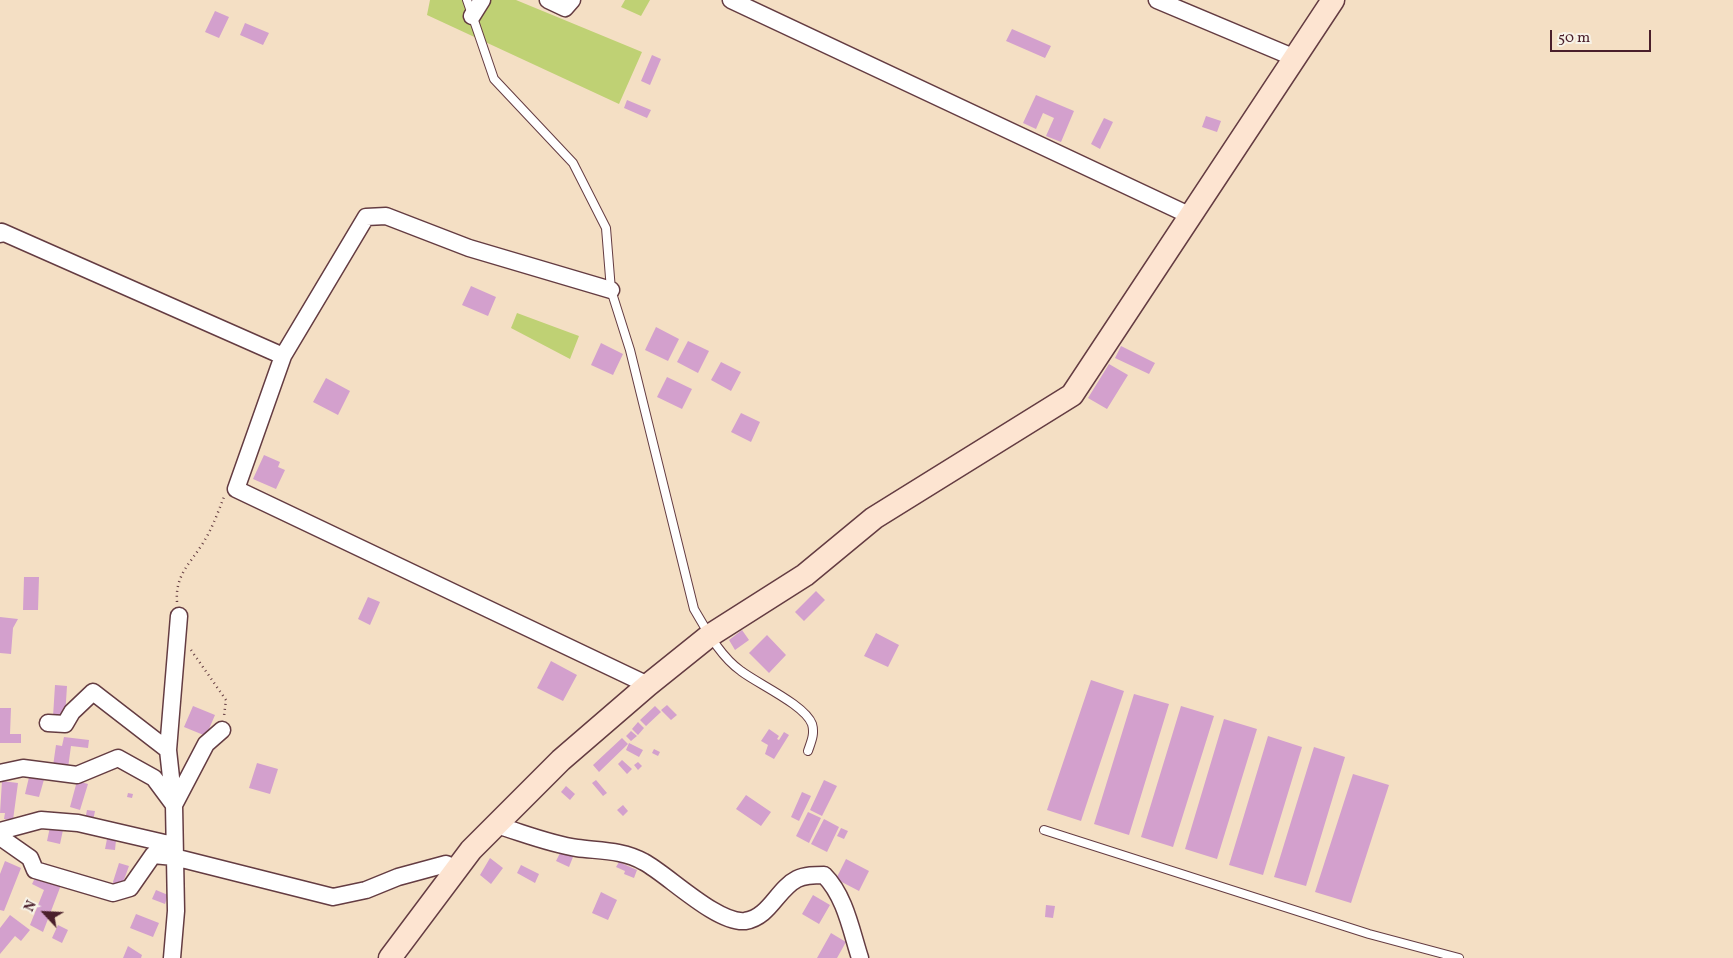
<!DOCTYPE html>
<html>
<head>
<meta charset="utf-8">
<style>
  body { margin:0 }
  #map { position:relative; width:1733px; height:958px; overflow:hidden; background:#f4dfc4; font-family:Vollkorn,serif }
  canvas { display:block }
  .north { position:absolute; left:20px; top:888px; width:50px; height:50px; -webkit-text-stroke:4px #f7f3e8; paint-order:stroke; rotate:295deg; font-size:14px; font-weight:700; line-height:20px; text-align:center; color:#4a1f2b }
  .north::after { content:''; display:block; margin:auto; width:18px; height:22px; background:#4a1f2b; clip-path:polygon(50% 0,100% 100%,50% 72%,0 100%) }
  .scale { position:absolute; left:1550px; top:30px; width:101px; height:22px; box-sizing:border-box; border:2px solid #4a1f2b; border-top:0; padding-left:6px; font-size:15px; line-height:18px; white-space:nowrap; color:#4a1f2b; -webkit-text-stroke:4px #f7f3e8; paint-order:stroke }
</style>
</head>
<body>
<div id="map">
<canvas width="1733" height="958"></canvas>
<div class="north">N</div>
<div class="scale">50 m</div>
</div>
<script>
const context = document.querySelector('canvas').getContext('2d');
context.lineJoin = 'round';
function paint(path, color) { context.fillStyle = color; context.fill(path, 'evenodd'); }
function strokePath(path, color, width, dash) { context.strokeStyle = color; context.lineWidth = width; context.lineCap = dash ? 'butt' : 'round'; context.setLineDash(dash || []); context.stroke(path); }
paint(new Path2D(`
  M430,0H516L642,52L619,104L427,15Z
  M625,0H650L641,16L621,7Z
  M517,313L579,336L570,359L511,328Z`), '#bfd174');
paint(new Path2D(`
  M215,11L229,17L219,38L205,32Z
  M245,23L269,33L263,45L240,35Z
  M1012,29L1051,46L1045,58L1006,41Z
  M652,55L661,59L650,85L641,81Z
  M1036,95L1074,111L1061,142L1046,136L1054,118L1043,113L1036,129L1023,123Z
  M627,100L651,110L647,118L624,108Z
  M1206,116L1221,121L1217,132L1202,127Z
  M1104,118L1113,122L1100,149L1091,144Z
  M471,286L496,297L488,316L462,305Z
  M656,327L679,339L668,361L645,350Z
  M688,341L709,351L698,373L677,362Z
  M601,343L623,354L613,375L591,365Z
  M1121,346L1155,363L1149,374L1115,358Z
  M721,362L741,372L731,391L711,380Z
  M1109,364L1128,375L1107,409L1088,398Z
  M667,377L692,389L682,409L657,397Z
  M326,378L350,391L338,415L313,402Z
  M741,413L760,422L751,442L731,432Z
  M264,455L280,462L278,467L285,470L276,489L253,479Z
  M24,577H39L38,610H23Z
  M816,591L825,600L804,621L795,612Z
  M368,597L380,602L370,625L358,619Z
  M0,617L18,619L13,628L11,654L0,653Z
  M742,630L749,640L735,650L729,640Z
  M876,633L899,645L888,667L864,656Z
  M767,635L786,655L769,673L749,653Z
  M551,661L577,675L563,701L537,688Z
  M1091,680L1124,691L1081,821L1047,810Z
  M55,685L67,686L65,717H53Z
  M1134,694L1169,704L1129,835L1094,824Z
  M667,705L677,715L671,720L661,710Z
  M193,706L215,715L206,736L184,727Z
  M655,706L661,712L646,726L640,720Z
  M1181,706L1214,716L1173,847L1141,837Z
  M0,708H11L10,734H21V743H0Z
  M1224,719L1257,729L1217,859L1185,849Z
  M638,722L644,728L638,735L632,729Z
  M769,729L779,736L777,739L779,740L784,732L789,735L774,759L765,754L768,745L761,741Z
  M631,731L637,736L631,741L626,736Z
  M1268,736L1302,747L1263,875L1229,865Z
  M64,737L89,740L88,748L71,746L68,768L53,766L56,745L62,746Z
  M622,738L628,744L599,772L593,765Z
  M629,743L643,750L639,757L626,750Z
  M1314,747L1345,757L1306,886L1274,877Z
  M654,749L660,752L658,756L652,753Z
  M622,760L632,769L627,774L618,764Z
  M638,762L642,766L638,770L634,765Z
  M257,763L278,769L270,794L249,788Z
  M30,773L45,776L39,797L25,794Z
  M1353,774L1389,785L1351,903L1315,892Z
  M596,780L607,793L603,796L592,783Z
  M824,780L837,786L822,816L810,810Z
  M2,781L18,783L13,820L4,819L5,813H0Z
  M77,781L88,784L80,810L70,807Z
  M566,786L575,794L570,800L561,792Z
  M802,792L811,796L799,821L791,817Z
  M128,793L133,794L132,798L127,797Z
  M746,795L771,812L761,826L736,809Z
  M623,805L628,811L623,816L617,810Z
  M87,810L95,811L93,821L85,820Z
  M808,812L821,818L809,843L796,836Z
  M824,819L839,827L827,852L811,844Z
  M50,827L63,830L60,844L47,841Z
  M841,828L848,831L844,839L837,836Z
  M107,839L116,840L115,850L105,849Z
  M561,851L573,857L569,867L556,861Z
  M490,858L503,868L491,884L480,875Z
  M846,859L869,871L859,891L836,879Z
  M5,861L21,868L4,911L0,910V874Z
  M619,862L637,870L634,878L624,874L625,871L616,867Z
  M119,863L129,866L121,888L112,885Z
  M521,865L539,874L535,883L517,873Z
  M37,874L61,885L43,932L30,925L44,890L32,884Z
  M156,890L168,895L165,904L152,899Z
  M601,892L617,900L608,920L592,913Z
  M813,895L830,905L819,924L802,914Z
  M1046,905L1055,906L1053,918L1045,917Z
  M136,914L159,923L153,937L130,928Z
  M10,915L30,930L21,941L15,936L0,954V928Z
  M58,925L68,930L62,943L52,938Z
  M831,933L846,942L837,958H817Z
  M128,946L142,955L141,958H123Z`), '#d3a0cd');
const lane = new Path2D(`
  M467,0L494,79L573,163L606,228L611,290L630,350L694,609C707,631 720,656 741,671C758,684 805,705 812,724C815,734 811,742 808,751
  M1044,830L1369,934L1459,958`);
const street = new Path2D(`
  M548,0L565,8L572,0
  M731,0L1191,216
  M1157,0L1295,58
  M472,16L482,0
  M0,234L2,232L283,356L236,489L648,685
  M283,356L366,217L386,216L469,248L611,290
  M48,723L65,724L72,712L93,692L168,750
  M0,773L23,768L77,775L118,758L154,778L174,805
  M174,805L168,750L179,616
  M496,825C523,833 550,844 577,848C600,851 623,850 644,862C667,874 717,924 745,921C770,917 777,889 797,879C805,875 815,875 824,875C845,896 851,930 860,958
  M0,831L41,820L78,823L173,845
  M0,837L30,858L35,870L113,893L130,888L153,855L174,857L333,897L366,890L398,877L446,864L457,869
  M172,958L176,911L174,805L206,744L222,730`);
const secondary = new Path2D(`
  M390,958L471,850L561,760L648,685L709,636L805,575L874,518L1072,395L1333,0`);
strokePath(lane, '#643c42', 10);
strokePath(street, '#643c42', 19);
strokePath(secondary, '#643c42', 25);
strokePath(new Path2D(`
  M177,602C175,575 190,564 203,543C212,529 218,512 224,497
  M191,650L226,700L224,716`), '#643c42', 2.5, [1, 4]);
strokePath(lane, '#fff', 8);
strokePath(street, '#fff', 16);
strokePath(secondary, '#fde4d1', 22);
</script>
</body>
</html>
